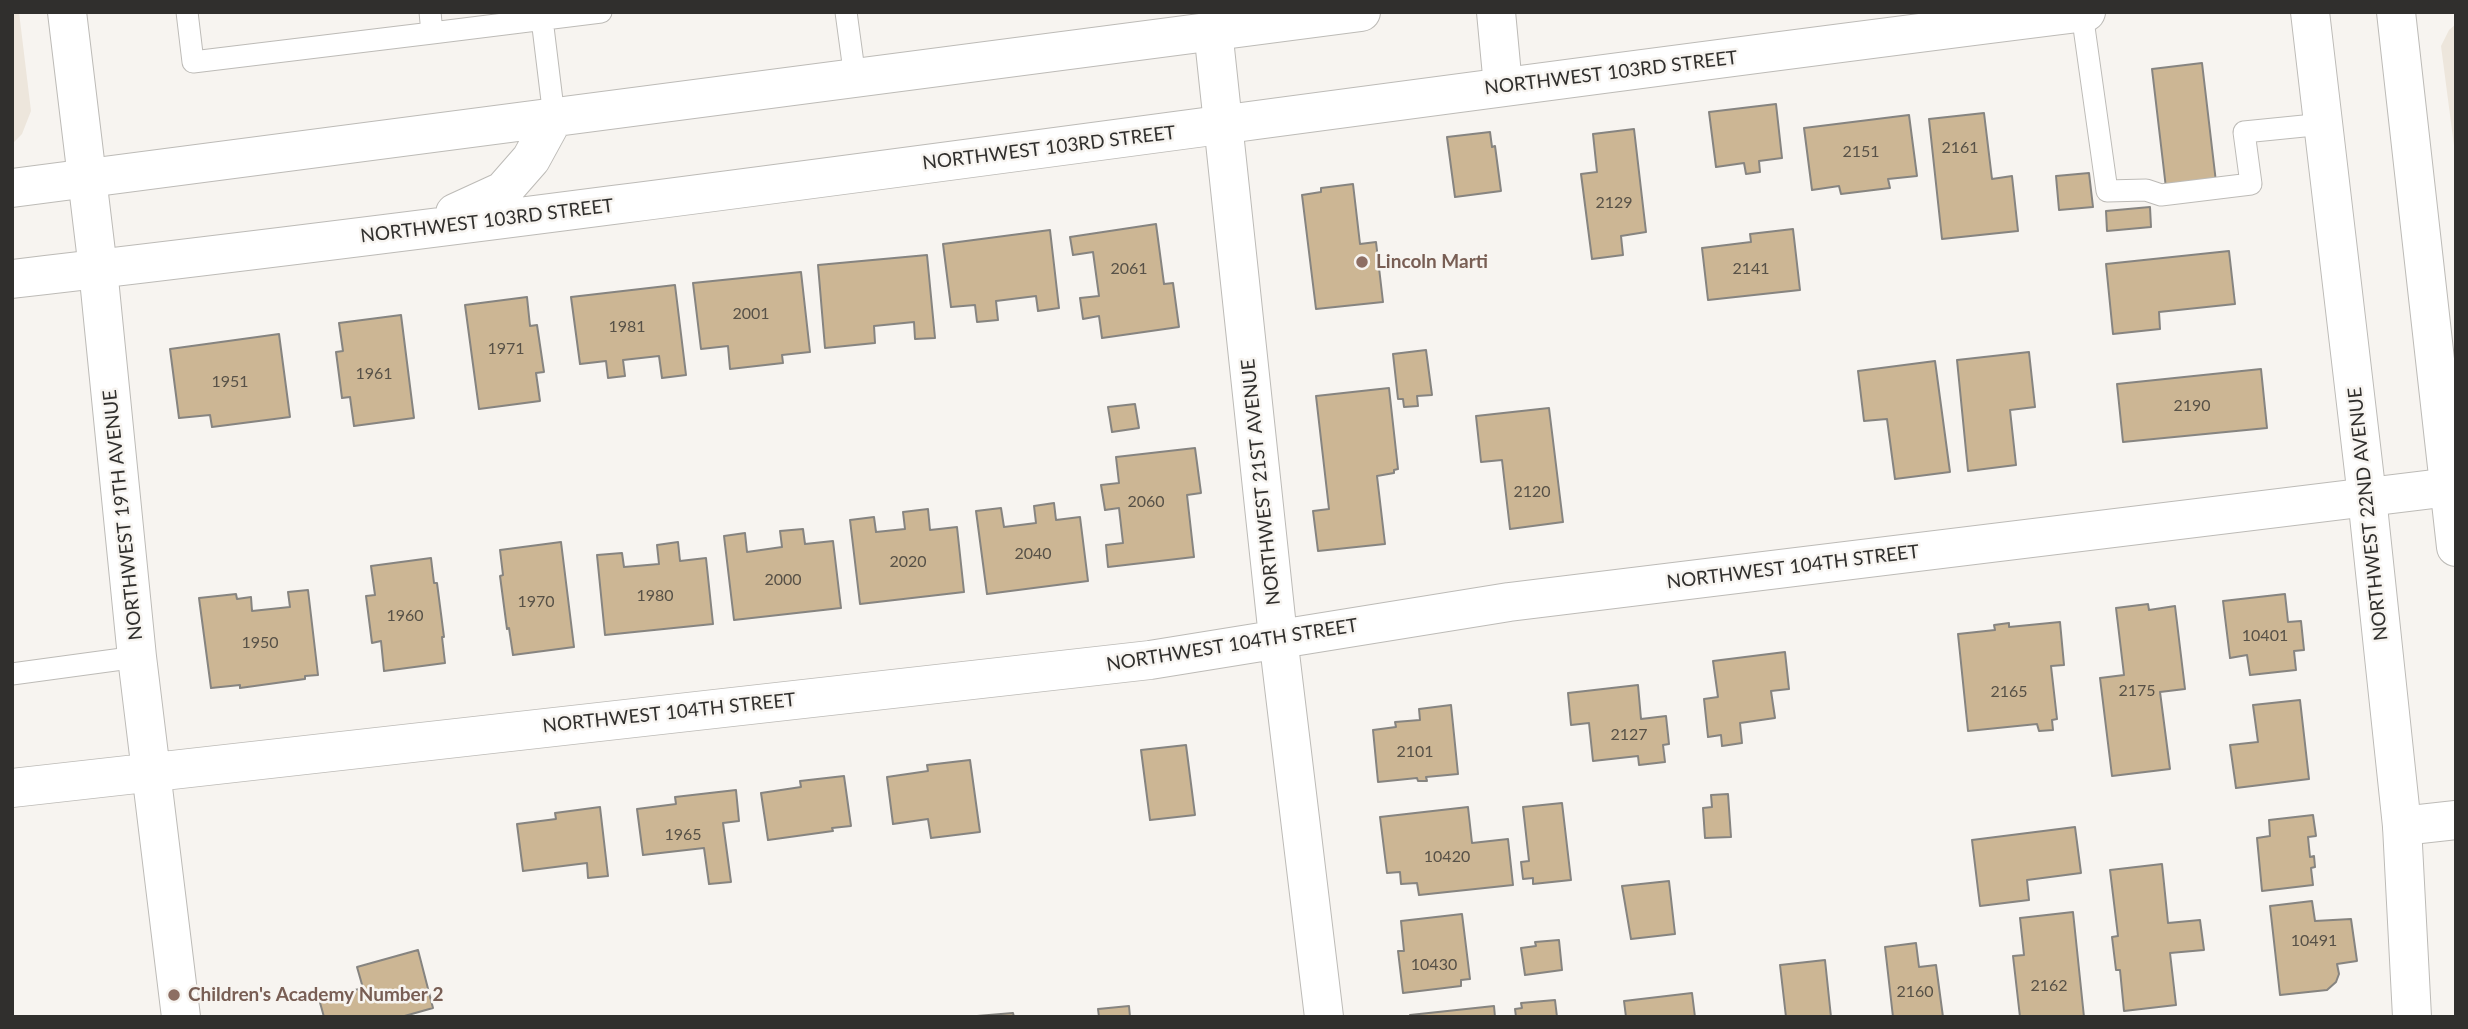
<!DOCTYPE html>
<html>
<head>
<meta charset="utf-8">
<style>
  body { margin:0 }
  #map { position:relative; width:2468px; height:1029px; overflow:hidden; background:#f7f4f0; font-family:Lato,sans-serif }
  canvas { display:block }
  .frame { position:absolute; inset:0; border:14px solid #302f2d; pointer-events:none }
</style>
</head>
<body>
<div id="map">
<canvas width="2468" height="1029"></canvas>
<div class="frame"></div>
</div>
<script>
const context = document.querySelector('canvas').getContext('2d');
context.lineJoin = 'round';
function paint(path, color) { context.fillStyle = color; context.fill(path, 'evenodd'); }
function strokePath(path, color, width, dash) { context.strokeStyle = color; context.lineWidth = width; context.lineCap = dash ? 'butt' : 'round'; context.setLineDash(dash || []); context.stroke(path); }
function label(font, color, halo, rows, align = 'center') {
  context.font = font + ' Lato,sans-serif'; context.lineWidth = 5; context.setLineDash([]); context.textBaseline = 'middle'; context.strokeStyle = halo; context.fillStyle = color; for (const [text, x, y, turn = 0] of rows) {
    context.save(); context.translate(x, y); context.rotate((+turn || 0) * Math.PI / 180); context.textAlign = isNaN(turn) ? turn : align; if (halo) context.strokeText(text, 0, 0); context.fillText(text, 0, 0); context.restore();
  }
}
paint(new Path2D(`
  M12,12H19L31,111L22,134L12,144Z
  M2456,24V161L2441,46L2449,30Z`), '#ede6dc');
const building = new Path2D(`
  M2202,63L2216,182L2166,188L2152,69Z
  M1776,104L1782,158L1759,161L1760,172L1746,174L1744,163L1716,167L1709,112Z
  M1984,113L1992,179L2012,176L2018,231L1942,239L1929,119Z
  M1909,115L1917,176L1888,179L1890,188L1841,194L1839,186L1812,190L1804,128Z
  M1634,129L1646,232L1621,236L1623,255L1592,259L1581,174L1597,172L1593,134Z
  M1490,132L1492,147L1495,146L1501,191L1455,197L1447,137Z
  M2089,173L2093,207L2059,210L2056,176Z
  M1353,184L1360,244L1376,242L1383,302L1316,309L1302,195L1321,192V188Z
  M2150,207L2151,227L2107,231L2106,211Z
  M1156,224L1164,284L1173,283L1179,327L1102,338L1099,316L1083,319L1080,298L1099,296L1093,252L1073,255L1070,237Z
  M1793,229L1800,290L1708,300L1702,248L1751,242L1750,234Z
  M1050,230L1059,308L1038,311L1036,296L996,301L998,320L977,322L975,305L951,307L943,244Z
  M2229,251L2235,304L2159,312L2160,329L2113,334L2106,264Z
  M927,255L935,338L915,339L914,322L874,326L875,343L825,348L818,265Z
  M801,272L810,352L782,355L783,363L730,369L728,346L701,349L693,283Z
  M675,285L686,375L662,378L659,356L623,360L625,376L608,378L606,361L580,364L571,297Z
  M527,297L530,326L537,325L544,372L536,373L540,401L479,409L465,305Z
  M401,315L414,418L354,426L350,397L342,398L336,352L343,351L339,323Z
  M279,334L290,417L212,427L210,415L179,418L170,349Z
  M1426,350L1432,395L1417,396L1418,406L1404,407L1403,399H1398L1393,354Z
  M2029,352L2035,407L2010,410L2016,465L1968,471L1957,360Z
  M1935,361L1950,472L1895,479L1887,419L1864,421L1858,371Z
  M2261,369L2267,428L2123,442L2117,384Z
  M1389,388L1398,469L1394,470V473L1377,476L1385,544L1318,551L1313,511L1329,509L1316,396Z
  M1135,404L1139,428L1112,432L1108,407Z
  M1549,408L1563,522L1510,529L1502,460L1481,462L1476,416Z
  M1195,448L1201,493L1187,495L1194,557L1108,567L1106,545L1123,543L1119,508L1105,510L1101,485L1119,483L1116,457Z
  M1054,503L1056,520L1080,517L1088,581L987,594L976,511L1001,508L1004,527L1036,523L1034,506Z
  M928,509L930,530L957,527L964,592L860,604L850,520L874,517L876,532L905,529L903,512Z
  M803,529L805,544L833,541L841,608L734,620L724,536L745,533L747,552L782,547L780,531Z
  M561,542L574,647L513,655L509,628L507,629L500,576L503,575L500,550Z
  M678,542L680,561L706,558L713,624L605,635L597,555L622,553L624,567L659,564L657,545Z
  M431,558L434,583H437L444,637H442L445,663L384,671L381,641L372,643L366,596L375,595L371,566Z
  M308,590L318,675L305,676V679L240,688V685L211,688L199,598L236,594L237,599L251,597L252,611L290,607L288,592Z
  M2285,594L2288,622L2301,621L2304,650L2294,651L2296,670L2250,675L2247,655L2230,658L2223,601Z
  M2148,604L2149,610L2175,606L2185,689L2160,692L2170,769L2112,776L2100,678L2124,675L2116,608Z
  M2060,622L2064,665L2051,666L2057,719L2052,720L2053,730L2039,731L2037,724L1968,731L1958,634L1995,630L1994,625L2009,623V627Z
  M1785,652L1789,689L1771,691L1775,718L1740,723L1742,743L1722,746L1721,735L1708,737L1704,699L1718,697L1713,661Z
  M1638,685L1641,719L1666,716L1669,744L1663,745L1665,762L1639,765L1638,756L1593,761L1589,723L1571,725L1568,693Z
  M2300,700L2309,779L2236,788L2230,745L2258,742L2253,705Z
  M1451,705L1458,774L1426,777L1427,781H1418L1417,778L1378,782L1373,730L1396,727L1395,722L1420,720L1419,709Z
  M1186,745L1195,815L1150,820L1141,750Z
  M970,760L980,832L931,838L928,819L893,824L887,777L928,771L927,765Z
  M844,776L851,826L832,828L833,831L768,840L761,793L801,787L800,781Z
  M736,790L739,821L723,823L731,882L709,884L704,848L643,855L637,809L676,804L675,797Z
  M1728,794L1731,837L1705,838L1703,808L1712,807L1711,795Z
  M1562,803L1571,880L1533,884V878L1523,879L1521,862L1529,861L1523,807Z
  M600,807L608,876L588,878L587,863L523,871L517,824L556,819L555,813Z
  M1468,807L1472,843L1508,839L1513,885L1419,895L1417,883L1401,884L1400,872L1387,873L1380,817Z
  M2313,815L2316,836L2308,837L2310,857L2314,856L2315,867L2311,868L2313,885L2262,891L2257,838L2270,836L2269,820Z
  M2075,827L2081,873L2027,880L2029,900L1980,906L1972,840Z
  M2162,864L2168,923L2200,920L2204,950L2170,953L2176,1005L2124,1011L2120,970H2116L2112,937L2118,936L2110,870Z
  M1669,881L1675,934L1631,939L1622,886Z
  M2312,901L2315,921L2351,919L2357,961L2337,964L2339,974L2336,982L2327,990L2280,995L2270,906Z
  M2073,912L2084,1017H2020L2013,956L2024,955L2020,918Z
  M1462,914L1470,979L1461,980V986L1403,993L1398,951H1404L1401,921Z
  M1559,940L1562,970L1525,975L1521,948L1536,946L1535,942Z
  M1916,943L1919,967L1936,965L1943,1017H1893L1885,947Z
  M418,950L433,1008L401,1017H324L319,999L363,988L357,967Z
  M1825,960L1831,1017H1786L1780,965Z
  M1692,993L1695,1017H1626L1624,1001Z
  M1555,1000L1557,1017H1516L1515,1009L1522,1008L1521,1003Z
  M1129,1006L1130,1017H1099L1098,1009Z
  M1494,1006L1495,1017H1410V1015Z
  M1013,1013L1014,1017H977V1016Z`);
paint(building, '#ccb694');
strokePath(building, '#868480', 2);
const service = new Path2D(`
  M187,12L193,62L432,33L430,12
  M846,12L855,78
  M2082,13L2107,191L2146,190L2161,195L2251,184L2244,132L2324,124
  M542,19L554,117
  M432,33L601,12
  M12,674L137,657`);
const minor = new Path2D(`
  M67,12L98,269L137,657L181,1017
  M1496,12L1503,86
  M1213,30L1278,637L1324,1017
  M12,788L1150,660L1509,602L2450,487
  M2402,826L2456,820`);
const secondary = new Path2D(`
  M2310,12L2367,497L2402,826L2412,1017
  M2396,12L2456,547`);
const primary = new Path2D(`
  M12,188L1361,12
  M455,213L503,191L531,159L554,117
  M12,279C704,199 1394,98 2086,12`);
strokePath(service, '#bdbbb7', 23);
strokePath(minor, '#bdbbb7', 40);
strokePath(secondary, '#bdbbb7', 40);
strokePath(primary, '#bdbbb7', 40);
strokePath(service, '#fff', 21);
strokePath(minor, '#fff', 38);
strokePath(secondary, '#fff', 38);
strokePath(primary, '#fff', 38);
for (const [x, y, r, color] of [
  [1362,262,7,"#8d6e63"],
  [174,995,7,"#8d6e63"]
]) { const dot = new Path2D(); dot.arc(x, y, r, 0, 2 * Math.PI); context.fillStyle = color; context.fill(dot); strokePath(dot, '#f7f4f0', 2.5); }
label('16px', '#575147', null, [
  ["2161",1960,148],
  ["2151",1861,152],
  ["2129",1614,203],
  ["2061",1129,269],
  ["2141",1751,269],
  ["2001",751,314],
  ["1981",627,327],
  ["1971",506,349],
  ["1961",374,374],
  ["1951",230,382],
  ["2190",2192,406],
  ["2120",1532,492],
  ["2060",1146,502],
  ["2040",1033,554],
  ["2020",908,562],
  ["2000",783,580],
  ["1980",655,596],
  ["1970",536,602],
  ["1960",405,616],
  ["10401",2265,636],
  ["1950",260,643],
  ["2175",2137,691],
  ["2165",2009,692],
  ["2127",1629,735],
  ["2101",1415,752],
  ["1965",683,835],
  ["10420",1447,857],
  ["10491",2314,941],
  ["10430",1434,965],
  ["2162",2049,986],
  ["2160",1915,992]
]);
label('19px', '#302f2d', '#f7f4f0', [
  ["NORTHWEST 103RD STREET",1611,73,-7],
  ["NORTHWEST 103RD STREET",1049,148,-7],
  ["NORTHWEST 103RD STREET",487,221,-7],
  ["NORTHWEST 21ST AVENUE",1261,482,-96],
  ["NORTHWEST 22ND AVENUE",2368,514,-96],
  ["NORTHWEST 19TH AVENUE",123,515,-96],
  ["NORTHWEST 104TH STREET",1793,567,-7],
  ["NORTHWEST 104TH STREET",1232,645,-9],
  ["NORTHWEST 104TH STREET",669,713,-6]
]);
label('bold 19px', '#785e54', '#f7f4f0', [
  ["Lincoln Marti",1376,262],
  ["Children's Academy Number 2",188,995]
], 'left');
</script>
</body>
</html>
